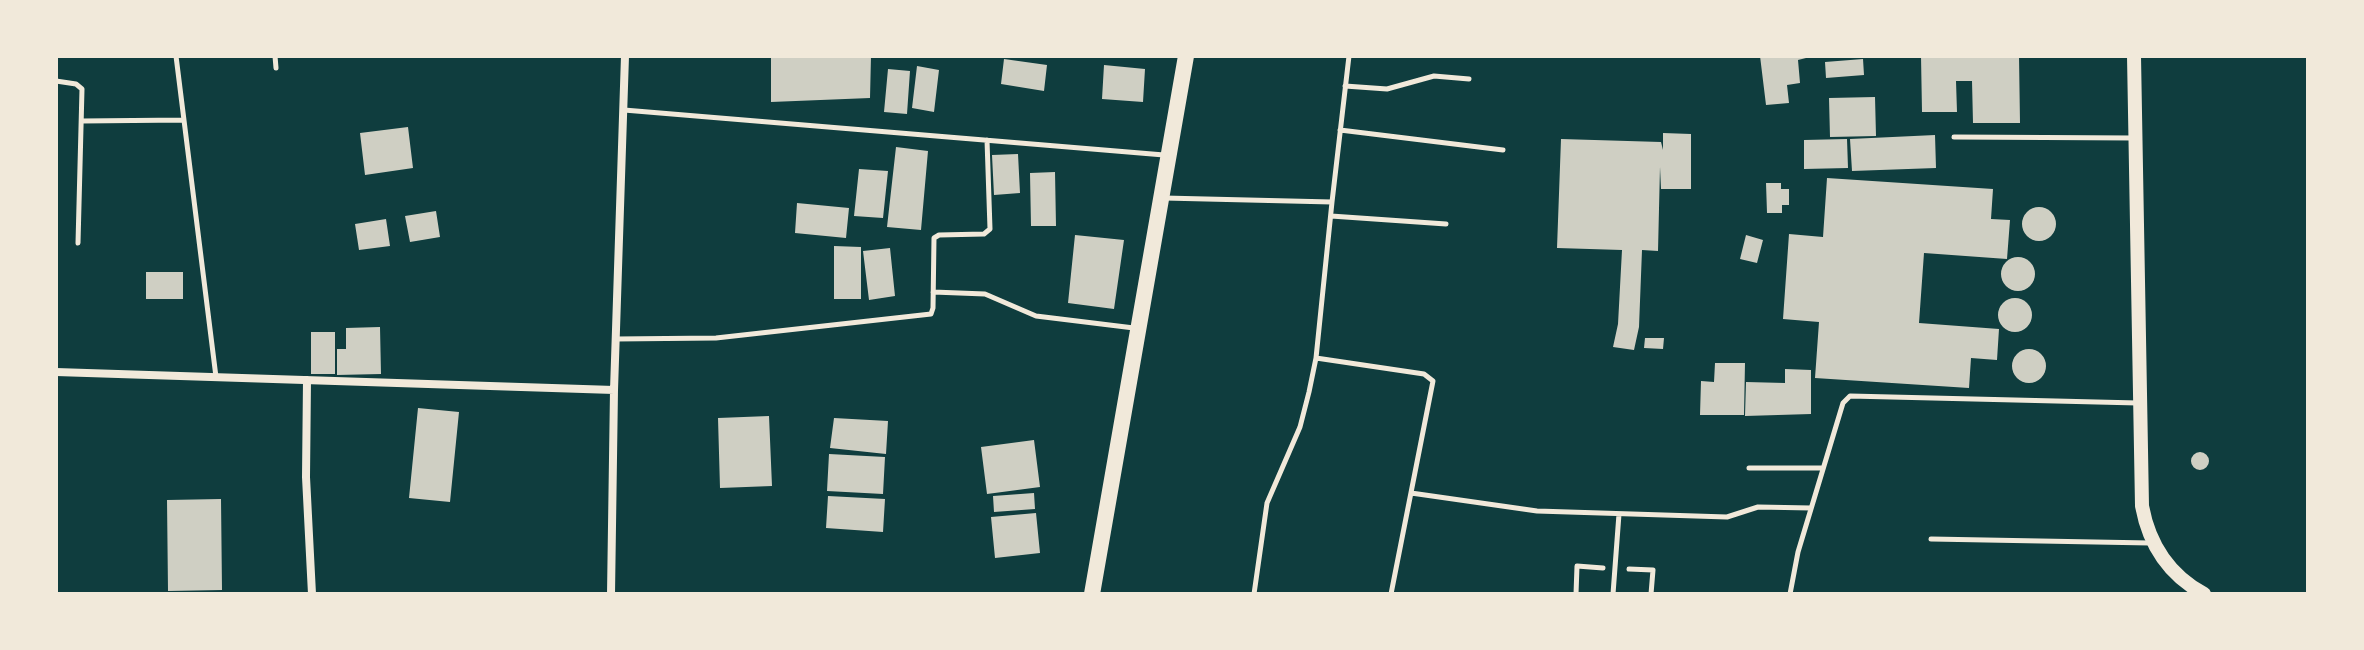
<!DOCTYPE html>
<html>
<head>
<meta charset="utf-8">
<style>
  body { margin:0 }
  #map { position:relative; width:2364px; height:650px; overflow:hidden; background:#0f3d3e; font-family:"Nunito Sans",sans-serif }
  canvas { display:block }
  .frame { position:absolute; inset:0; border:58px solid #f1e9da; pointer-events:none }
</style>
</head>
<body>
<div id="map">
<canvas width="2364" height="650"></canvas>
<div class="frame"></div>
</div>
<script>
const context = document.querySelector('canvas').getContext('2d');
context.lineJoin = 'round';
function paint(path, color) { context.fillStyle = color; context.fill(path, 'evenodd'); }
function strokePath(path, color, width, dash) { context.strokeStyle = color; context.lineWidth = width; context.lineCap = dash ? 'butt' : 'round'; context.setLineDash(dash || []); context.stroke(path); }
paint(new Path2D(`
  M771,56H871L870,98L771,102Z
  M1760,56H1814L1798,60L1800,83L1787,85L1789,103L1766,105Z
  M1921,56H2019L2020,123H1973L1972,81H1956L1957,112H1922Z
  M1004,59L1047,65L1044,91L1001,84Z
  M1863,59L1864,75L1826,78L1825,62Z
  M1104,65L1145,69L1143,102L1102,99Z
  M917,66L939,70L934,112L912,108Z
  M888,69L910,71L907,114L884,112Z
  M1875,97L1876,136L1830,137L1829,98Z
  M408,127L413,168L365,175L360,133Z
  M1663,133L1691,134V189H1661L1660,167L1658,251L1642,250L1639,327L1634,350L1613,347L1618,324L1622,250L1557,248L1561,139L1661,142L1663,150Z
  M1935,135L1936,168L1852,171L1850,139Z
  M1847,139L1848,168L1804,169V140Z
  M896,147L928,151L921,230L887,227Z
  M1018,154L1020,193L994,195L992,155Z
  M859,169L888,171L883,218L854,216Z
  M1055,172L1056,226H1031L1030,173Z
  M1827,178L1993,189L1991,219L2010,220L2007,259L1924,253L1919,323L1999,329L1997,360L1971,358L1969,388L1815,378L1819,322L1783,319L1789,234L1823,237Z
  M1766,183H1781V189H1789V205H1782V213H1767Z
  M797,203L849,208L846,238L795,233Z
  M2022 224a17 17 0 1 1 34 0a17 17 0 1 1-34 0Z
  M436,211L440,237L410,242L405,216Z
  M386,219L390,246L359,250L355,224Z
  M1075,235L1124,240L1114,309L1068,303Z
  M1746,235L1763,240L1757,263L1740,259Z
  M834,246L861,247V299H834Z
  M890,248L895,296L869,300L863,251Z
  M2001 274a17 17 0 1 1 34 0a17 17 0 1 1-34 0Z
  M146,272H183V299H146Z
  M1998 315a17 17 0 1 1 34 0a17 17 0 1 1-34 0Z
  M380,327L381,374L337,375V349H346V328Z
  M311,332H335V374H311Z
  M1645,338H1664L1663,349L1644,348Z
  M2012 366a17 17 0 1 1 34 0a17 17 0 1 1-34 0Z
  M1715,363H1745L1744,415H1700L1701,381L1714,382Z
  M1785,369L1811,370V414L1745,416L1746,382L1785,383Z
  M418,408L459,412L450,502L409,498Z
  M769,416L772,486L720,488L718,418Z
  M834,418L888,421L886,454L830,448Z
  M1034,440L1040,487L987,494L981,447Z
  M2191 461a9 9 0 1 1 18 0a9 9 0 1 1-18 0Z
  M829,454L885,457L883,494L827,491Z
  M1034,493L1035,509L994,512L993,496Z
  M828,496L885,499L883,532L826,528Z
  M221,499L222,590L168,591L167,500Z
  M1036,513L1040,553L995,558L991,517Z`), '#cfcfc3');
strokePath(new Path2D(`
  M1629,569L1653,570L1651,594
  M1576,594L1577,566L1603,568`), '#f1e9da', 5);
strokePath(new Path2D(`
  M176,56L216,377
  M275,56L276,68
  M56,81L76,84L82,89L78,243
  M1345,86L1387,89L1434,76L1469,79
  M624,110L1164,155
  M82,121L184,120
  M1340,130L1503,150
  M1954,137L2134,138
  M1164,198L1332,202L1316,358L1309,392L1300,427L1267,503L1254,594
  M1332,202L1349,56
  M1331,216L1446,224
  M933,292L985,294L1036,316L1134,328
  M616,339L716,338L931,314L933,308L934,238L939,235L984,234L990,229L987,140
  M1316,358L1424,374L1433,381L1391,594
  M1749,468H1823
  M1411,493L1537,511L1727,517L1758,507L1811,508
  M1931,539L2150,543
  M1613,594L1619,514
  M1790,594L1798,552L1843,403L1850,396L2138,403`), '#f1e9da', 5);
strokePath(new Path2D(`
  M56,372L614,390
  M307,380L306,477L312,594
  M611,594L614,390L625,56`), '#f1e9da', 8);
strokePath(new Path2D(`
  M2134,56L2142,506C2149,544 2169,575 2204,594`), '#f1e9da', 14);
strokePath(new Path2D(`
  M1092,594L1186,56`), '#f1e9da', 16);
</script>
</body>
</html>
